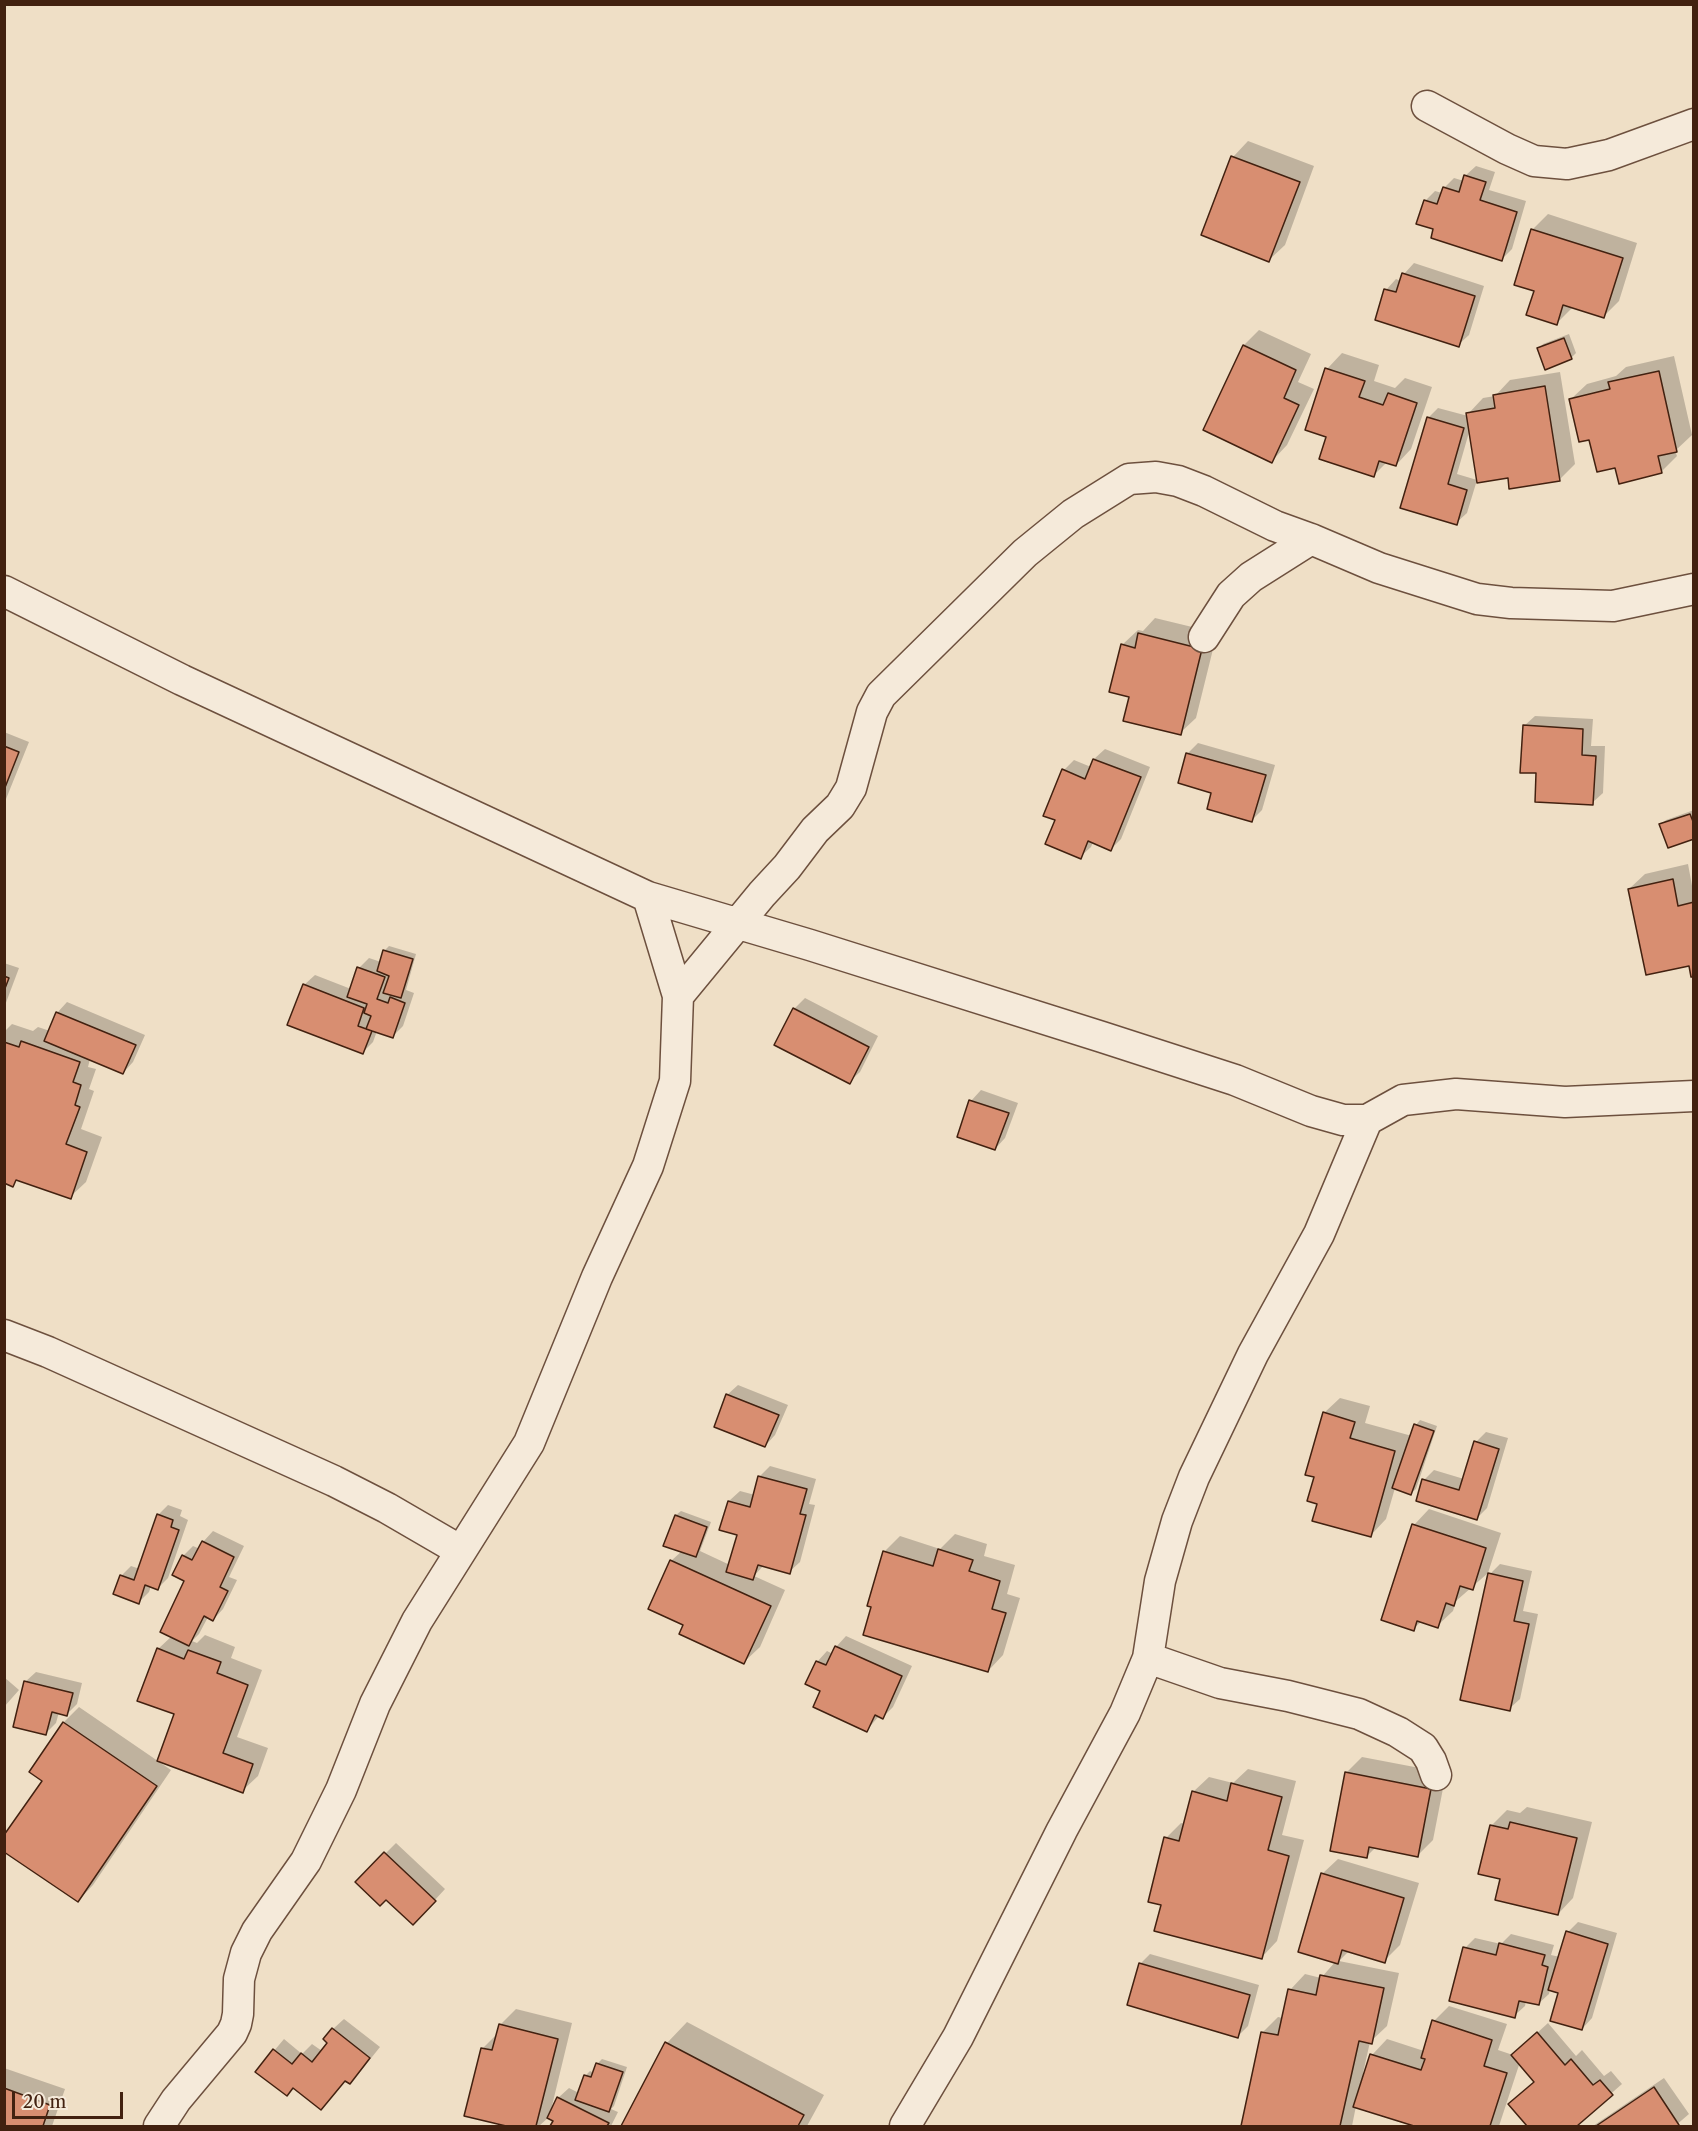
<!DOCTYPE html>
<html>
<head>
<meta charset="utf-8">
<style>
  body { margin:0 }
  #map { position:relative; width:1698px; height:2131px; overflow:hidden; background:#efdfc6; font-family:"Libre Caslon Text",serif }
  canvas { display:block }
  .frame { position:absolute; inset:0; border:6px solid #422110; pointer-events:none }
  .scale { position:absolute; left:12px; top:2092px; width:111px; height:27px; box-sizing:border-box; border:3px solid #422110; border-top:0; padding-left:8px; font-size:18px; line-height:21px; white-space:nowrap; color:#422110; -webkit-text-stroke:4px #f5eada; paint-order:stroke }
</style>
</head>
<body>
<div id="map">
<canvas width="1698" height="2131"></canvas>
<div class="frame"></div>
<div class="scale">20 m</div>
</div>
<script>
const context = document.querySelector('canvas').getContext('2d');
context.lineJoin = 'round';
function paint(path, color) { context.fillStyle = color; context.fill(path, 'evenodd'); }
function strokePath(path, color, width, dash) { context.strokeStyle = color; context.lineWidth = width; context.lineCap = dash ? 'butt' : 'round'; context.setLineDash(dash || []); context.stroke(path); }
paint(new Path2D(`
  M1248,141L1314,166L1285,245L1269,260L1203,234L1233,157Z
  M1476,166L1495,172L1489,190L1526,201L1512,249L1502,259L1435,228L1425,201L1435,191L1442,193L1444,188L1454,178L1464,181L1465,176Z
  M1548,214L1637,243L1619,301L1604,316L1573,307L1557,323L1536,290L1515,284L1533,229Z
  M1414,263L1484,286L1469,335L1458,345L1386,290L1396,279L1401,281L1404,274Z
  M1259,330L1311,354L1298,382L1314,389L1287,445L1272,461L1244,345Z
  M1569,334L1576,353L1571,358L1539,349L1543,344Z
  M1342,353L1379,365L1374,381L1395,388L1405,378L1432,387L1411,449L1396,465L1387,462L1373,476L1327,369Z
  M1674,356L1692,435L1675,451L1677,456L1661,472L1616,466L1571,399L1587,384L1616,376L1626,367Z
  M1560,372L1575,464L1560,479L1509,477L1470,429L1457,474L1477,480L1467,513L1456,523L1428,418L1438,408L1468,416V414L1483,398L1495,396L1510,380Z
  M1155,618L1217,633L1196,718L1180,733L1130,696L1122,645L1138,630L1143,631Z
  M1535,716L1593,719L1591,746H1605L1603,793L1592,803L1538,772L1524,726Z
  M4,732L29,742L4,804Z
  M1198,743L1275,765L1262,810L1252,820L1213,792L1180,782L1188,753Z
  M1105,749L1150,767L1121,839L1111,849L1093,842L1091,847L1080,857L1057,819L1064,770L1074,760L1091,767L1094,759Z
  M1694,810V838L1661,824L1666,820Z
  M1688,864L1693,891L1694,975L1690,964L1629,889L1645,874Z
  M389,946L416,954L406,990L414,993L403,1026L393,1036L377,1031L373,1042L362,1053L304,985L315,975L351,989L359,968L369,958L381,962L384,951Z
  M4,963L19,968L4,1008Z
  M805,998L878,1036L860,1072L849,1082L776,1044L795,1008Z
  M67,1002L145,1035L133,1062L123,1073L90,1059L88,1067L96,1069L89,1089L94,1091L81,1129L102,1137L86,1182L70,1197L18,1179L13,1185L4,1182V1032L12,1024L33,1031L38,1027L50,1031L57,1013Z
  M981,1090L1018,1103L1005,1138L995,1149L971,1101Z
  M738,1385L788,1405L775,1435L765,1446L727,1395Z
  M1340,1398L1370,1406L1365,1423L1412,1436L1416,1425L1420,1420L1437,1426L1416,1489L1411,1493L1395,1488L1386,1519L1371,1535L1319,1503L1316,1476L1324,1413Z
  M1486,1432L1508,1438L1487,1508L1477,1518L1424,1480L1434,1470L1464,1479L1476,1442Z
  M770,1466L816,1479L809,1504L815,1505L800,1562L789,1572L764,1565L754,1576L785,1590L760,1647L744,1662L685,1624L671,1561L682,1551L676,1515L681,1511L711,1522L700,1551L730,1565L738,1534L721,1529L729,1501L740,1491L755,1495L760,1476Z
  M168,1505L182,1510L180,1516L188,1520L168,1578L158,1588L151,1586L149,1592L139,1602L121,1576L131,1566L140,1569L158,1515Z
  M1429,1509L1501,1533L1488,1573L1456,1601L1453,1611L1437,1626L1422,1621L1413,1629L1414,1525Z
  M213,1531L244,1546L229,1577L237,1580L223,1609L213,1620L208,1617L199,1634L192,1641L197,1643L205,1635L235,1647L231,1658L262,1670L237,1737L268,1748L258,1776L242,1791L176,1713L158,1649L172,1636L186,1580L183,1556L193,1546L200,1549L203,1542Z
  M955,1534L987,1544L984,1556L1015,1565L1007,1594L1020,1598L1003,1655L988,1671L873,1606L884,1552L900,1536L940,1549Z
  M1500,1564L1532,1571L1523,1611L1538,1614L1520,1699L1509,1709L1490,1574Z
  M846,1636L912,1666L893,1707L883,1717L879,1716L867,1730L817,1662L827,1651L833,1654L836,1647Z
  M36,1672L82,1683L77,1704L67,1714L59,1712L56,1723L46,1733L25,1682Z
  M4,1677L19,1690L4,1707Z
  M79,1707L171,1770L93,1885L78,1901L44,1781L31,1772L64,1722Z
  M1362,1757L1446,1773L1433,1840L1418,1855L1376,1847L1367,1856L1346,1773Z
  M1248,1769L1296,1781L1282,1835L1304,1840L1277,1941L1262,1957L1163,1904L1166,1838L1181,1823L1185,1824L1193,1792L1209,1777L1233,1783Z
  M1527,1807L1592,1822L1573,1898L1558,1914L1491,1826L1507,1810L1520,1813Z
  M396,1843L445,1889L423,1913L357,1882Z
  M1338,1859L1419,1883L1400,1945L1384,1961L1349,1951L1339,1961L1399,1973L1387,2026L1370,2042L1363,2073L1366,2074L1372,2055L1387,2039L1424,2051L1434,2021L1449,2006L1507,2024L1498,2050L1513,2055L1548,2023L1576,2056L1582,2050L1604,2076L1611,2071L1622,2084L1574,2126H1529L1510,2104L1536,2081L1520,2062L1499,2126H1417L1356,2106L1352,2126H1242L1262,2033L1278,2017L1283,2018L1290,1990L1305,1974L1321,1978L1336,1961L1322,1874Z
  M1578,1922L1617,1933L1592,2018L1582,2029L1560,1992L1550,1989L1549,1994L1538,2004L1526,2001L1525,2006L1514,2016L1465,1948L1475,1938L1501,1944L1511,1934L1554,1945L1551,1955L1560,1957L1568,1932Z
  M1150,1954L1259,1985L1248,2026L1238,2036L1140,1964Z
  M516,2009L572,2023L551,2110L558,2098L569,2088L579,2093L585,2076L590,2071L594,2073L597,2064L602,2059L627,2067L614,2106L611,2109L618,2112L611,2126H552L554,2120L549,2117L539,2126H512L466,2115L483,2048L498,2033L500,2025Z
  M344,2019L380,2047L360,2072L350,2082L346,2080L321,2108L294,2086L257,2071L284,2039L302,2054L312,2044L322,2051L329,2043L333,2029Z
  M687,2022L824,2095L807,2126H623L667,2043Z
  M4,2068L65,2089L52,2126H4Z
  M1664,2078L1689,2114L1675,2126H1593Z`), '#0003');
const building = new Path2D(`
  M1231,156L1300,182L1269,262L1201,235Z
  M1464,175L1486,182L1480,200L1517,212L1502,261L1431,238L1433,229L1416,224L1424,200L1437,204L1443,187L1459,192Z
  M1531,229L1623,258L1604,318L1563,305L1557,325L1526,315L1534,291L1514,285Z
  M1402,273L1475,296L1459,347L1375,320L1384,289L1396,292Z
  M1564,338L1572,359L1545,370L1537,348Z
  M1243,345L1296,370L1284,398L1299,405L1272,463L1203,430Z
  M1325,368L1365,381L1359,397L1383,405L1388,393L1417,403L1396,466L1379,461L1374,477L1319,459L1326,437L1305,430Z
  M1659,371L1677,452L1658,456L1662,473L1619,484L1615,468L1597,472L1589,440L1579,442L1569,399L1610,389L1608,382Z
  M1545,386L1560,481L1509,489L1508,478L1477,483L1466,413L1495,408L1493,395Z
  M1427,417L1464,428L1448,484L1467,490L1457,525L1400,508Z
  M1138,633L1202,649L1181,735L1123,721L1129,697L1109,692L1121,644L1135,648Z
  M1523,725L1583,729L1582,755L1596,756L1593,805L1535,802L1536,773H1520Z
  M4,746L19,752L4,790Z
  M1186,753L1266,775L1252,822L1207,809L1211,793L1178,783Z
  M1093,759L1141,777L1111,851L1088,841L1081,859L1045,844L1055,820L1043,816L1062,769L1085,779Z
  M1690,814L1694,824V839L1668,848L1659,824Z
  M1673,879L1678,906L1694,902V977H1691L1689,966L1646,975L1628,889Z
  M383,950L413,959L401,998L383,993L389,976L377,971Z
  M357,967L385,977L377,999L388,1003L390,997L405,1003L393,1038L366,1029L371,1016L364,1013L367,1004L347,997Z
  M4,976L9,978L4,991Z
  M303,984L364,1008L358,1026L372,1031L363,1054L287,1025Z
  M793,1008L869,1047L850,1084L774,1045Z
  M56,1012L136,1045L123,1074L44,1041Z
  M21,1041L80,1062L73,1082L81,1085L75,1105L80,1107L66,1144L87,1152L71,1199L16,1180L13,1187L4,1183V1042L19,1047Z
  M969,1100L1009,1113L995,1150L957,1137Z
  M726,1394L779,1415L765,1447L714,1427Z
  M1323,1412L1355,1422L1350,1438L1395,1451L1371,1537L1312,1521L1317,1504L1307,1501L1314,1477L1305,1475Z
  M1414,1424L1434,1431L1411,1495L1392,1488Z
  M1474,1441L1499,1449L1477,1520L1416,1501L1422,1479L1459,1490Z
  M758,1476L807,1489L800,1514L806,1515L790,1574L758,1565L753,1580L726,1572L737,1535L719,1530L728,1501L750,1507Z
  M157,1514L173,1520L171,1527L179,1530L158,1590L145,1585L139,1604L113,1594L120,1575L134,1580Z
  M675,1515L707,1527L696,1557L663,1546Z
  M1412,1524L1486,1548L1473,1590L1460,1586L1454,1606L1446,1603L1438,1628L1417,1621L1414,1631L1381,1620Z
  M202,1541L234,1557L220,1587L228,1591L213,1621L204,1616L189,1646L160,1632L184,1581L172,1575L182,1555L192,1560Z
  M938,1549L973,1560L969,1571L1000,1581L992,1609L1006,1613L988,1672L863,1635L871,1607L867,1606L883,1551L933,1566Z
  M670,1560L771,1606L744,1664L679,1634L683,1625L648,1609Z
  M1488,1573L1523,1581L1514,1621L1529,1624L1510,1711L1460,1700Z
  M835,1646L902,1676L883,1719L875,1715L867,1732L813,1707L820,1691L805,1684L816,1661L826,1665Z
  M157,1648L184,1659L188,1650L221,1662L217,1673L248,1685L223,1753L253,1764L243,1793L157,1761L174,1714L137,1701Z
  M24,1681L73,1693L67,1716L52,1712L46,1735L13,1727Z
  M63,1722L157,1786L78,1902L4,1852V1835L42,1781L29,1772Z
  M1345,1772L1431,1789L1418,1857L1369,1847L1367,1858L1330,1851Z
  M1231,1783L1282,1797L1268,1850L1289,1856L1262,1959L1154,1931L1161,1905L1148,1902L1164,1837L1179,1841L1192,1791L1227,1801Z
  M1510,1822L1577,1838L1558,1915L1495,1900L1500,1879L1478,1874L1490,1825L1508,1829Z
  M384,1852L436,1901L413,1925L386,1900L380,1906L355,1882Z
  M1321,1873L1404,1898L1385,1963L1342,1950L1338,1964L1298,1952Z
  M1566,1931L1608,1944L1582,2030L1550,2021L1558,1993L1548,1990Z
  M1499,1943L1545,1955L1542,1965L1548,1967L1539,2005L1519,2001L1515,2018L1449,2001L1463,1947L1496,1955Z
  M1139,1963L1250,1995L1238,2038L1127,2005Z
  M1320,1975L1384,1988L1372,2044L1359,2041L1340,2126H1241L1261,2032L1278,2035L1288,1989L1316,1995Z
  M1432,2020L1492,2040L1484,2066L1507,2073L1490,2126H1414L1353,2107L1370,2054L1421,2070L1425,2059L1421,2058Z
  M499,2024L558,2039L536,2126H506L464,2116L481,2048L492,2050Z
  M332,2028L370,2058L350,2084L345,2081L321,2110L293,2088L287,2096L255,2072L273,2049L292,2064L301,2053L312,2062L327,2043L323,2039Z
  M1537,2032L1565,2065L1571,2059L1593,2085L1600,2080L1613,2095L1577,2126H1527L1508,2104L1534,2082L1511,2055Z
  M665,2042L804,2115L798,2126H621Z
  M596,2063L623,2072L609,2112L575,2100L584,2075L591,2077Z
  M1654,2087L1679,2125L1678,2126H1596Z
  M4,2088L50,2105L43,2126H4Z
  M557,2097L609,2123L607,2126H550L553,2121L547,2118Z`);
paint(building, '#d88e71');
strokePath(building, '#422110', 1.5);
const minor = new Path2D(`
  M1427,106L1507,149L1534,161L1567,164L1609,155L1694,124
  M4,591L182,680L648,897L810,945L1102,1037L1235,1080L1311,1111L1343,1120H1367L1403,1100L1456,1094L1565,1102L1694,1096
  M1204,637L1231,595L1251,577L1311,539
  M678,996L762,894L787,867L815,830L840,806L851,788L872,712L881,695L1025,553L1073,514L1129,479L1156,477L1178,481L1204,491L1275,526L1311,539L1379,568L1477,599L1511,603L1613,606L1694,589
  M4,1335L48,1352L334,1481L387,1508L461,1551
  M1148,1658L1220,1683L1288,1696L1359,1714L1398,1732L1423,1748L1431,1761L1436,1775
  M159,2126L176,2100L232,2033L236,2024L238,2014L239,1979L246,1953L257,1931L306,1861L341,1790L375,1704L417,1621L529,1443L597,1277L648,1166L675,1081L678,996L648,897
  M905,2126L958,2037L1062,1830L1125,1713L1148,1658L1160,1581L1177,1521L1194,1477L1253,1354L1319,1234L1367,1120`);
strokePath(minor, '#6d503e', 33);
strokePath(minor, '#f5eada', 30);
</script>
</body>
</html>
